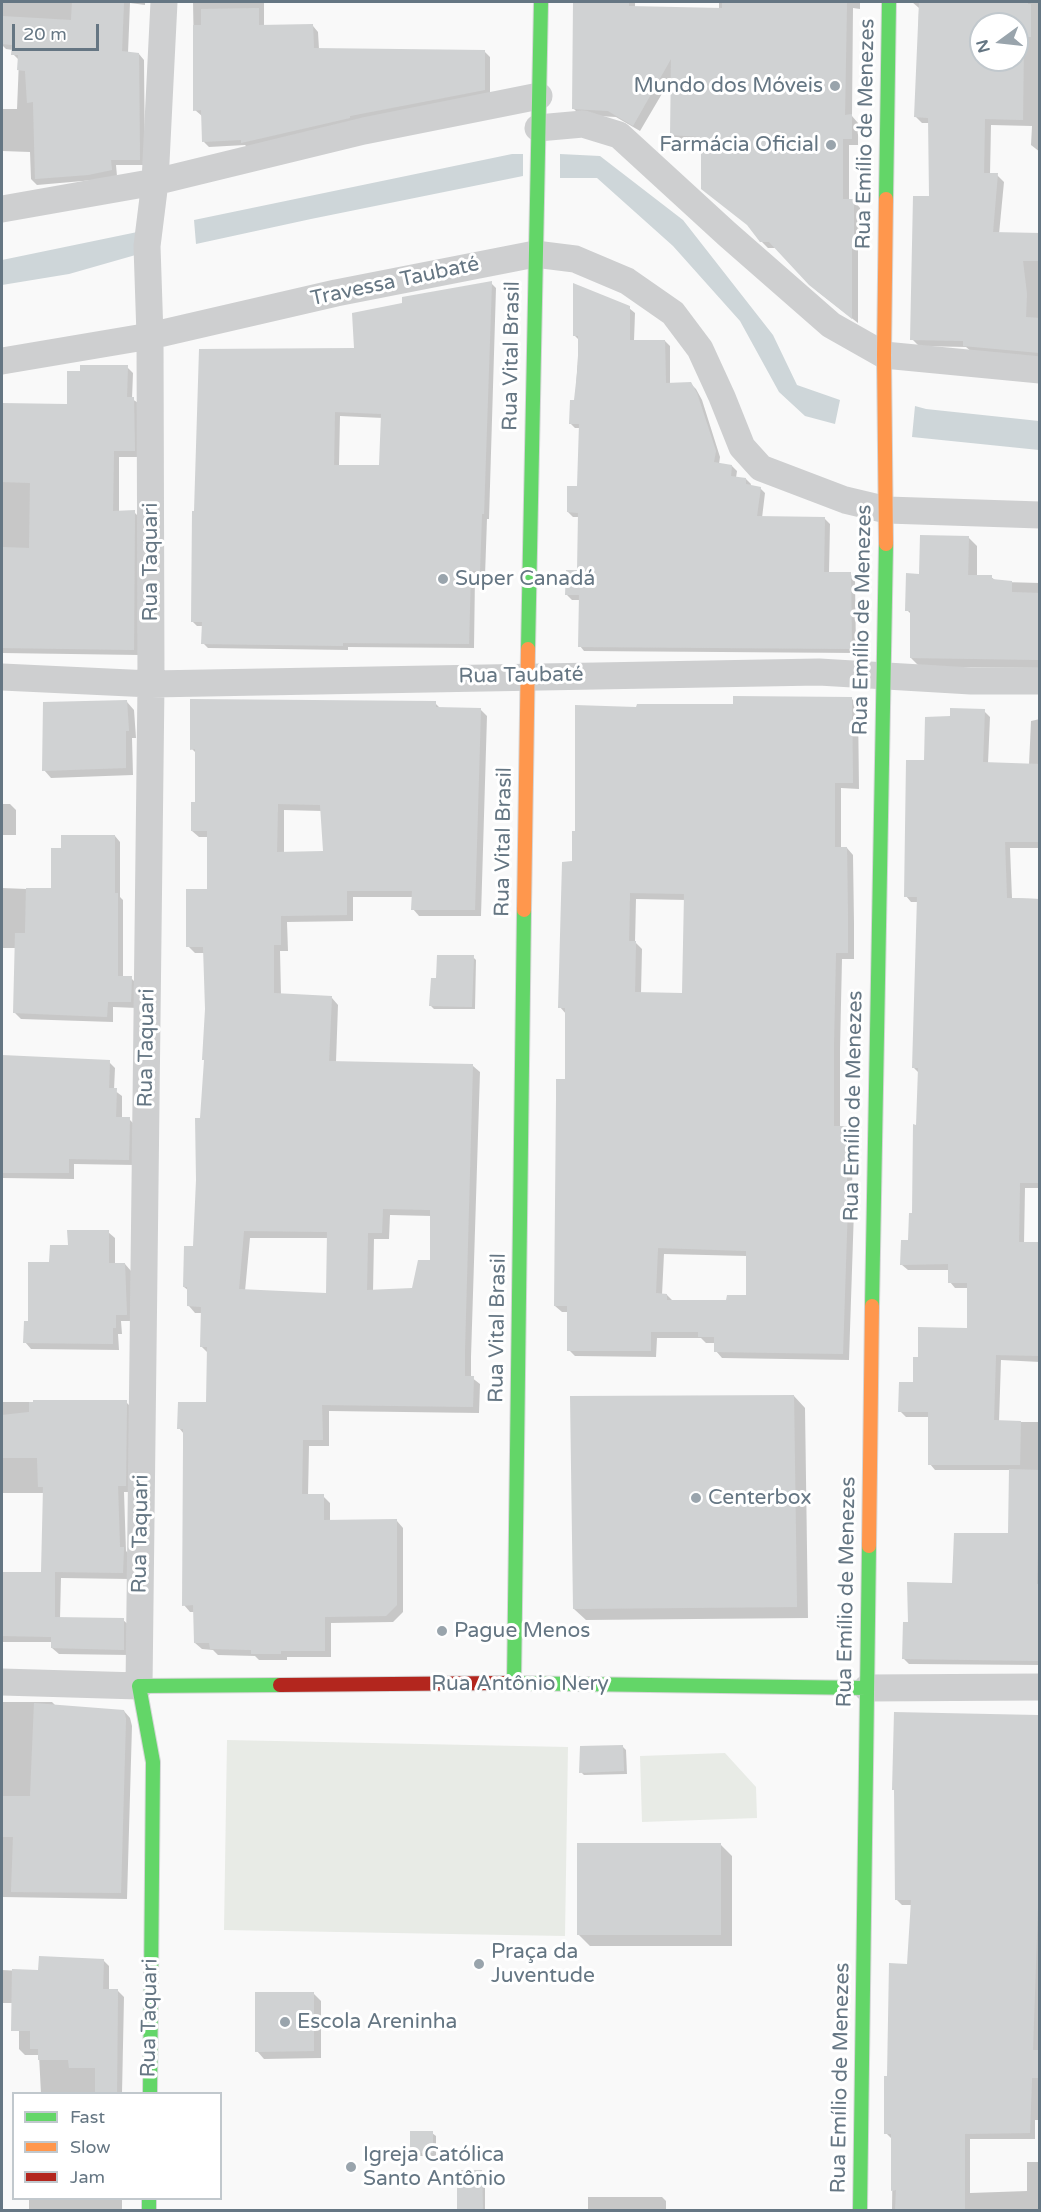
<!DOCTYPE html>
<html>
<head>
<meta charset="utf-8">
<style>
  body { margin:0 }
  #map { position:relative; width:1041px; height:2212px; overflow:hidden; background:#f9f9f9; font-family:"Varela Round",sans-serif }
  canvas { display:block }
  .frame { position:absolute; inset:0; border:3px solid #657683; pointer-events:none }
  .legend { position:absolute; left:12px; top:2092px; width:210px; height:108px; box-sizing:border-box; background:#fff; border:2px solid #c1c8cd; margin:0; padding:8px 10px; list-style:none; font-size:18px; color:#657683 }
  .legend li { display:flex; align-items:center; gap:12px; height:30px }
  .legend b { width:30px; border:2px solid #c1c8cd }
  .north { position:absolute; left:969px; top:12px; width:60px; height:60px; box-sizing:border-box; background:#fff; border:2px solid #c1c8cd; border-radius:50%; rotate:255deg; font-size:16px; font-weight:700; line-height:24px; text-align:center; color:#657683 }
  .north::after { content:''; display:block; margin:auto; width:21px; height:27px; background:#99a4ac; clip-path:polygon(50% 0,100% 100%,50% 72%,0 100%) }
  .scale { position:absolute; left:12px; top:24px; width:87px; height:27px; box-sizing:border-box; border:3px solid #657683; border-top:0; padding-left:8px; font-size:18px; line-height:21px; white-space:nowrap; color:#657683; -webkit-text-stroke:4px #fff; paint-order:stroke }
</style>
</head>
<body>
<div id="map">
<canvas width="1041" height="2212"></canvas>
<div class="frame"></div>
<ul class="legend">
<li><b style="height:8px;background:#63d668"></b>Fast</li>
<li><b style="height:8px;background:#ff974d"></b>Slow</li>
<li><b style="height:8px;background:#b3261e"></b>Jam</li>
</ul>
<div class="north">N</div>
<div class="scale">20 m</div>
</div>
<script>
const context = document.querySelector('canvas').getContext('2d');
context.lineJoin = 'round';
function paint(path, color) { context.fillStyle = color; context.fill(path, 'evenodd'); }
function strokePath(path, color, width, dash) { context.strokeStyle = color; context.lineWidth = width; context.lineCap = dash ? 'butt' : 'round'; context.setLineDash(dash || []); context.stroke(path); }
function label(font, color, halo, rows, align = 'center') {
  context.font = font + ' "Varela Round",sans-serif'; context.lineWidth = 6; context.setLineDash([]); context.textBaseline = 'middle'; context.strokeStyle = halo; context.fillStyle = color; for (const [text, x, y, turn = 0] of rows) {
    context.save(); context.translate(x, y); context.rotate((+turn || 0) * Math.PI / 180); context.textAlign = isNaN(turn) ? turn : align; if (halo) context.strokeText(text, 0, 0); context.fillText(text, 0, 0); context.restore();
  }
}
paint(new Path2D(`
  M227,1740L568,1747L565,1936L224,1930Z
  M725,1753L756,1787L757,1818L642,1822L640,1756Z`), '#e8ebe6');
paint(new Path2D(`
  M512,154H523V176L311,219L196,244L194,220Z
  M560,154L600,156L683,220L773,335L797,385L840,400L835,424L805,416L779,392L740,321L673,246L597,178H560Z
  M147,230L146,252L69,274L2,285V260Z
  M915,406L926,409L1039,421V450L912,437Z`), '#ced6d9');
paint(new Path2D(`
  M2,2H145V5L130,3L128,53L139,54L144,60L145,165H116L117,176L94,180L37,185L31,179L30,152L2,151V109H17L19,60L13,54V50L6,49L2,45Z
  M193,2H264V26H313L318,32L319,49L484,51L490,57V95L248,148L245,145L209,147L204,142L202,116L195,110Z
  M575,2H635V8L719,10V2H860V9L853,8L852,116L858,123V145H849V201H854L860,208V250H858V323L817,291L777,248H768L761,241L751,228L703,142L679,141L672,135L673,75L640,131L616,117L580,115L574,109Z
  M912,2H1040V152L1031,145L1032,126L991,125L990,175H997L1004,182L999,234H1040V359L972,352L966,347L919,346L912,339L930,198V123H922L916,117L919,8ZM981,24H1017V60H981Z
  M491,283L496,288L489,519H487L485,576L475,575L474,648L348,647V650L208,648L203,643V626H197L192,621L355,349ZM340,416L383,418L381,467L339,466Z
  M629,308L635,313L634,341H665L670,346V384H691L696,389L702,400L720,457L719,464L732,466L737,471L736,478L746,479L751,484L750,487L760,488L765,493L762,518L825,519L830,524L829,573L850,574L855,579L856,653L584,651L580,646V600H572L567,595L578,572L579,517H573L568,512L578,488L580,428H575L570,423L575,402L579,340L575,336Z
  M127,367L133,373L132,399L140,404V457H119V512H134L140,518L139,655L2,653V405H69Z
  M968,537L977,546V576L991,577L995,580H1002L1004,582L1040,583V668L920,667L911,658L912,615L907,610L921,575Z
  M852,699L858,705L859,789L841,788V848H847L853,855L854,923V959H842L840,1050V1127L847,1128L853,1134L852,1194L855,1196L854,1210L849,1360L722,1358L716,1351L715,1343H706L701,1338H657L656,1357L575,1356L569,1350L568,1312H562L555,1306L567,1080L566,1014L560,1007L577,832L638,708ZM636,899L686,900L684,995L641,994L642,949L635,942ZM664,1254L747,1256V1297L728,1301H673L667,1295H662Z
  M127,702L134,710L136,738H132L133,775L51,778L44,770Z
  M435,703L441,709H480L487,716L481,916H419L413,909V897H353V921L287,922L288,951H280L281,995L332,998L338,1005L336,1062L473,1066L480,1072L471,1357V1377L480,1384L479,1413L329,1411V1446H309L308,1496H323L330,1503V1521H397L403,1528V1612L393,1622L331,1623V1657H287V1660H259L255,1656L218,1655L213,1650L202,1649L195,1643V1612H190L184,1605V1434L179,1428L208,1404V1353L201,1346L202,1313H195L189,1306V1291L184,1287L195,1248L206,1061V1009L205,953H195L188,946L209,890V837H199L192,831L197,804L196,753L192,749ZM284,810L322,811L325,853H284ZM390,1215L432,1216V1261L413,1290L373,1292L374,1239H389ZM250,1238H328V1294L245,1291Z
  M984,711L990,717L988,763L1029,765L1031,721L1040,719V848H1010L1012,898L1040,899V1188H1025L1024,1244H1040V1362L1001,1360L999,1422H1040V1665L909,1664L904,1659L909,1623L1009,1535L1011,1470H935L930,1464L929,1417H906L900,1411L914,1384L969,1330V1288H955L950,1282L949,1270H908L902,1265L910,1242L913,1214L919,1073L914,1068L918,902H911L906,896L925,762L952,718Z
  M2,804H10L16,810V835H2Z
  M115,836L120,842V897L123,900V978H131L137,984V1008L113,1007V1022L21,1019L15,1013L16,948H2V888L52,890L62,849Z
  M473,957L476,960L475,1009H434L431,1006Z
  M2,1057L109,1062L115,1068L114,1090L122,1096V1119H129L135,1125V1165L74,1164V1179L2,1178Z
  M108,1232L115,1238V1264H125L131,1271L133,1321H121L122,1334H118L119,1350L31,1349L25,1342L29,1323L51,1264L69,1246Z
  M794,1396L805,1408L808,1618L586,1620L574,1609Z
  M2,1402H126L132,1408L131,1492H124L126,1551L129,1554V1579L61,1578L60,1619L123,1620L130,1626L129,1655L59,1654L52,1648V1642H2V1574H45V1493H2Z
  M2,1702H52L56,1706L124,1711L130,1718L132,1726L127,1899L2,1897Z
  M1038,1717L1040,1718V2120H1035V2139H970V2193L1027,2191V2162H1040V2210H892L893,2140L886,2133L889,2078L909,1965L912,1905H902L896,1899Z
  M623,1747L626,1750L627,1774L584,1775L581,1772Z
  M721,1845L732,1856V1946H590L578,1934Z
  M103,1960L109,1966V1991H118L124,1997L122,2094H41L39,2055H25L19,2049V2003H2V1970L40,1972Z
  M313,1993L321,2001V2058L264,2059L257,2051Z
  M432,2133L436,2136V2156H415L411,2153Z
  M482,2172L485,2175V2210H459Z
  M588,2197H662L666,2201V2210H588Z
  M29,2198H122V2210H29Z`), '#0003');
paint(new Path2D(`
  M72,2H124L122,51L139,53L140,160H111L112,170L88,175L35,179L33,102L27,103L25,71L17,70L18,55H11L12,45L2,44V16L71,20Z
  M573,2H629V6L722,8V2H847L845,115L852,114V139H843V199H854V244H852V319L809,285L769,242H760L747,225L701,189V137L670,135L671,59L633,126L608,111L572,109Z
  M919,2H1028V4H1031V37H1024L1023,120L985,119L984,173H998L993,232L1040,233V261H1023L1027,294L1026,317L1040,318V353L963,346V341L910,340L913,196H929L928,118L914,117ZM981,24H1017V60H981Z
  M259,8V25L313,24L314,48L485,50V90L350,116V118L241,143V140L202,142L201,110L193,111V25H201V9Z
  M492,281L484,514H482L480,571H471L469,644L343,643V646L201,644L202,622H191L192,511H194L199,349L354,348L352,313L402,303V297ZM335,412L381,414L379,465H334Z
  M573,283L630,306V340H665L666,383L691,382L697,393L716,451L714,462L732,465L731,476L746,478V484L761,487L757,516L825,517L824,572H851L852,649L578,647L579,595H565L566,570H577L578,513L567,512V486H577L579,424H569L570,400H574L578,364V336H573Z
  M80,365H128L127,397H134L135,451H114L113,511L135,510L134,650L2,648V547L29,548L30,483L2,482V403L67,404V371H80Z
  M920,535L969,536L968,575H992V579L1012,581V592L1040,593V660L910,658V611H905L906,573L919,574Z
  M733,696L852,697L853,783H835V847H847L848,916V953H836L834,1042V1126H847V1188H849L848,1202L843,1354L714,1352V1337H698V1332H651V1351H567V1306H554L556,1099V1079H565V1008H558L562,862L572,861V831H575V705L636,707L637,704H733ZM630,893L684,894L682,993L635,992L636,941H629ZM658,1248L746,1251V1295H727L726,1300H667V1294L656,1293Z
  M190,699L436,701V707L481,708L475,910H411L412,891H347V915L281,916V945H274V993L332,996L329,1061L473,1064L465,1349V1376H474L473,1407L322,1405L323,1440H303L302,1494H324V1520L397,1519V1605L386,1616L325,1617V1651H281V1654H251V1650L210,1649L209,1643H194L193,1605L182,1606L183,1446V1429H177L178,1402H206L207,1347H200L201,1307L187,1306V1287H183L184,1246H193L196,1180L195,1118H200L204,1060H202L205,1009L203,947H186V889H207V831H191V802H195V749L190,750ZM278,804L320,805L323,851L277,852ZM383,1209L430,1210V1260H418L412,1288L367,1290L368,1233H382ZM244,1231L327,1232L326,1293L239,1289Z
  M127,700L129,731H126V768L42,771L43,702Z
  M950,708L985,709L983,762L1040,764V842H1005L1007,898L1039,899L1040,1183H1020L1019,1242H1040V1356L996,1355L994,1420L1021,1421L1020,1465H928V1412H898L899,1382H913V1357H918V1327L967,1328V1283H948V1264L900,1265L901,1240H908L909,1213H912L913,1124L916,1125L918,1068H912L917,897H904L906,760H924L925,717L950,716Z
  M61,835H115V893H118V976H132L131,1002H108L107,1017L13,1013L15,933H25L26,888H51V848H61Z
  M437,955H474L472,1007L429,1006L431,978H436Z
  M2,1055L110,1060L109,1088H117L116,1117H130L129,1160L69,1159V1173H2Z
  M67,1230H109V1263H125L127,1315H116V1328H113V1344L23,1343L24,1321H28V1262H49L50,1245H68Z
  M794,1395L797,1607L573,1609L570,1396Z
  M33,1400H127L126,1486H118L120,1547H124L123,1573L55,1572V1617L124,1618V1650L51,1648V1637L2,1636V1572H47H41L43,1487H38L37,1458H2V1415L29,1412V1402H33Z
  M1009,1469L1040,1470L1037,1584H1040V1661L902,1659L903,1622H908L907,1582L952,1583L954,1533H1008Z
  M34,1703L124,1710L126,1719L121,1893L11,1892L13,1837H2V1796H30Z
  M894,1712L1038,1715V1906L1033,2050H1040V2078H1032L1030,2133L965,2134V2211H895L896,2190L891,2191V2134H884V2076H887L889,1963L907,1964L911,1900H895L894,1790H892Z
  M623,1745L624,1771L579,1773L580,1746Z
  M577,1843H721V1935H577Z
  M39,1956L104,1959L103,1989H118L117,2094H95V2068H69L68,2060H38V2049H30V2031H11L12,1969L38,1970Z
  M255,1992H314V2051L255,2052Z
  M410,2131H433V2153H410Z
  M457,2170H482L483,2211H457Z`), '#d0d2d3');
const fast = new Path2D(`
  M886,199L889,2
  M528,649L541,2
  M872,1306L886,544
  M504,1683L867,1688
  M514,1683L524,910
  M150,2094L153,1762L139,1686L280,1685
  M149,2198V2210
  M860,2210L869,1546`);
const slow = new Path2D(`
  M886,199L884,355L886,544
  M524,910L528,649
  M869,1546L872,1306`);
const jam = new Path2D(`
  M280,1685L504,1683`);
strokePath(fast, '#d5d6d7', 16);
strokePath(slow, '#d5d6d7', 16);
strokePath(jam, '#d5d6d7', 16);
strokePath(new Path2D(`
  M538,128L583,124L619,135L727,234L831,325L884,355L1040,370
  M2,209L155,182L364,131L539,96
  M2,361L150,336L336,293L535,254L575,259L627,281L673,313L700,349L722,397L742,447L761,468L845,500L887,510L1040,515
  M2,677L151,684L819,672L971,681H1040
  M2,1682L139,1686L151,684L150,336L147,246L155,182L164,2
  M867,1688L1040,1687`), '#cecfd0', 27);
strokePath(fast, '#63d668', 14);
strokePath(slow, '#ff974d', 14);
strokePath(jam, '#b3261e', 14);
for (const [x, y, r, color] of [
  [835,86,6,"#99a4ac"],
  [831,145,6,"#99a4ac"],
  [443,579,6,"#99a4ac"],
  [696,1498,6,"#99a4ac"],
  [442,1631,6,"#99a4ac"],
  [479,1964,6,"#99a4ac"],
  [285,2022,6,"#99a4ac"],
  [351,2167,6,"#99a4ac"]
]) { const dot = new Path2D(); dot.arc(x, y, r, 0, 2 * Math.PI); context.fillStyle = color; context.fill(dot); strokePath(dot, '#fff', 2); }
label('21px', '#657683', '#fff', [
  ["Mundo dos Móveis",823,86,"right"],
  ["Farmácia Oficial",819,145,"right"],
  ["Super Canadá",455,579],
  ["Centerbox",708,1498],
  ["Pague Menos",454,1631],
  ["Praça da",491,1952],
  ["Juventude",491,1976],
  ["Escola Areninha",297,2022],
  ["Igreja Católica",363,2155],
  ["Santo Antônio",363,2179]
], 'left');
label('21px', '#657683', '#fff', [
  ["Rua Emílio de Menezes",866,134,-89],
  ["Travessa Taubaté",395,282,-12],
  ["Rua Vital Brasil",512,356,-89],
  ["Rua Taquari",151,562,-90],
  ["Rua Emílio de Menezes",863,620,-89],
  ["Rua Taubaté",521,676,-1],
  ["Rua Vital Brasil",504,842,-89],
  ["Rua Taquari",147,1048,-89],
  ["Rua Emílio de Menezes",854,1106,-89],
  ["Rua Vital Brasil",498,1328,-89],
  ["Rua Taquari",141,1534,-89],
  ["Rua Emílio de Menezes",847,1592,-89],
  ["Rua Antônio Nery",520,1684],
  ["Rua Taquari",150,2018,-89],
  ["Rua Emílio de Menezes",841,2078,-89]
]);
</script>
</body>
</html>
